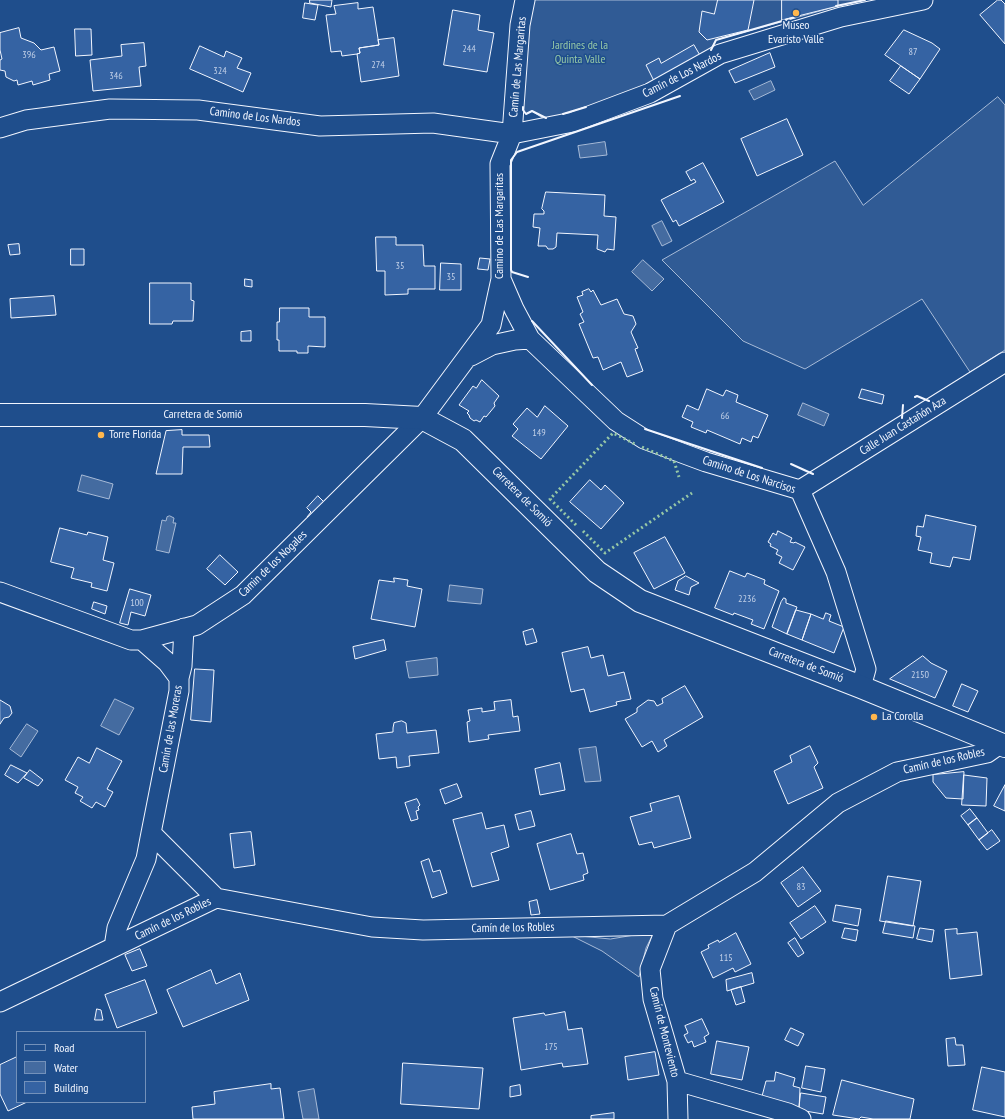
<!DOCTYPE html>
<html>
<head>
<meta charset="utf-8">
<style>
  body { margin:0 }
  #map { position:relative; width:1005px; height:1119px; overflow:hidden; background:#1f4e8c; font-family:"PT Sans Narrow",sans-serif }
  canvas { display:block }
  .legend { position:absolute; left:16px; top:1031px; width:130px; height:72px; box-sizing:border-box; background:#1f4e8c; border:1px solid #7391ba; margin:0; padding:5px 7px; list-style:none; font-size:12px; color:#f2f6ff }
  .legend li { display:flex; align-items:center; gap:8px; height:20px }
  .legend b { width:20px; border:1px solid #7391ba }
</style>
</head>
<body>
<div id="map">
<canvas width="1005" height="1119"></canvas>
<ul class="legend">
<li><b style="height:5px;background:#1f4e8c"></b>Road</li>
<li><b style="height:11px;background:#446ba0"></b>Water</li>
<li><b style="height:11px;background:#3563a3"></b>Building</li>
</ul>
</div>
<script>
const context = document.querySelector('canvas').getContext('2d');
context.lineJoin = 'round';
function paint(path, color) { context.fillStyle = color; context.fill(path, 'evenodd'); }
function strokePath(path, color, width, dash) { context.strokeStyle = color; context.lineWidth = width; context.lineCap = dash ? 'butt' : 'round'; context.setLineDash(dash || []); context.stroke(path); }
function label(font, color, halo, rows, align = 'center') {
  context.font = font + ' "PT Sans Narrow",sans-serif'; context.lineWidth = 3; context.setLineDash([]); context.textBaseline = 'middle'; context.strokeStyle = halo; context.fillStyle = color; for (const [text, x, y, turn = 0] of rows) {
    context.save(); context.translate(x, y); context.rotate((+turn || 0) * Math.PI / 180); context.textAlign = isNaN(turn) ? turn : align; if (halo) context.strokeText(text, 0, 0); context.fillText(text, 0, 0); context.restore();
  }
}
const built = new Path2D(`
  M534,0H865L838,6L716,40L710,51L645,85L599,103L556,117L544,119L532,111L526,114L523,110L525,53Z
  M998,97L1005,105V350L970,372L922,299L805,369L743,341L662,260L835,161L863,205Z
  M654,932L646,948L639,977L602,951L570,935L610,939Z`);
paint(built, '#305b95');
strokePath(built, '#a8bbd7', 1);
const water = new Path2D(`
  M771,81L775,90L754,100L749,91Z
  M605,142L607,155L580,158L578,146Z
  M662,221L672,241L662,246L652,226Z
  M643,260L664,279L652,291L632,272Z
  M803,403L829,414L824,426L798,415Z
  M82,475L113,484L109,499L78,491Z
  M170,516L174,518L173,523H176L169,553L156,550L162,520L166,521L167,517Z
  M450,585L483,589L481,604L448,601Z
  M437,658L438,675L409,678L406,662Z
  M115,699L134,708L119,735L101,726Z
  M27,724L38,731L21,757L10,749Z
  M596,747L601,781L585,782L579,749Z
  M314,1089L319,1119H303L298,1092Z`);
paint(water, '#446ba0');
strokePath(water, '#a8bbd7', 1);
const building = new Path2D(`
  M310,0H332L331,7L310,3Z
  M718,0H754L748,30L707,40L699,32L702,11L714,14Z
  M782,0H838V6L782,20Z
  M998,0H1001L1005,4V44L980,15Z
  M305,3L318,5L315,20L303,18Z
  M358,3V9L373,7L379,45L359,48L360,53L357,54L342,56L341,51L331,52L326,15L336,14L334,6Z
  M453,10L480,15L478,30L494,33L487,72L444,65Z
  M19,28L21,38L34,43L41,50L54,47L60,71L49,74L50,80L33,85L32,81L18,85L17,80L14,81L6,77L5,71L0,70V60L2,59L0,50V33Z
  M75,29H91L92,55L76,56Z
  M904,30L932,43L940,49L920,79L885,55Z
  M394,38L399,76L361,82L357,54L360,53L359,48L379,45L378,40Z
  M144,43L146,66L139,67L141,86L93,91L90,60L122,56L121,45Z
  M694,45L701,57L654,81L646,65L659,58L661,63Z
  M200,46L224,57L226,51L242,58L237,68L251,73L243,92L190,69Z
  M770,53L775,67L735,83L729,71Z
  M901,66L920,79L909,94L890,81Z
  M787,119L803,155L757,176L741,139Z
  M703,163L724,202L679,226L676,220L673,222L661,200L696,182L694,179L691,181L686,172Z
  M546,192L605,195L604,216L616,217L614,250L607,249L605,252L597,249L598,235L557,233L556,247L553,249H548L546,246H538L540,228L533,227L534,214H544V211L542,209Z
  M376,237H396V245H423L424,266H435V289H408V294L385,295V271H377Z
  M19,244L20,254L10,255L8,245Z
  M71,249H84V265H71Z
  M480,258L490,259L488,270L478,269Z
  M441,263L461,264V290H440Z
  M245,279L252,280V287L245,286Z
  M150,283H191V300L194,301L193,321H173L172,324H150Z
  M589,289L591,292L593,290L601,305L617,299L624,314L633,316L636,324L631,332L638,348L635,349L643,371L627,377L621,362L603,370L598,357L593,358L579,324L584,322L580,314L583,312L577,297L583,295L582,292Z
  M54,296L56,315L11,318L10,299Z
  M280,308H309V317H325V347L308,346V353H297V351H279V340H277V322H279Z
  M251,331V341H241V332Z
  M482,380L499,396L494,403L495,406L486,417L484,416L480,422L476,420L474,421L470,418L469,415L467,413L469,411L459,405L473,386L476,388Z
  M707,389L723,396L726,390L738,395L736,402L768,415L758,438L753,436L751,442L742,438L740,444L707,430L706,433L691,427L693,422L682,417L687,405L698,410Z
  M862,389L884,395L882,404L859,398Z
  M545,406L568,426L541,459L512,436L518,429L513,424L527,408L537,417Z
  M182,430V435H209L210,447H183L182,474H156L166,431Z
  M590,480L601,490L605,485L624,503L601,529L570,502Z
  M318,496L328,506L313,522L307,517L311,512L307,508Z
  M926,515L976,526L970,560L953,557L950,567L930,563L932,553L918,550L921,537L916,536L917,526L923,527Z
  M60,528L87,535L88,532L108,537L103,560L114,563L107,591L91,587L92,583L71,578L74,568L51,562Z
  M778,531L792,538L790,542L794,543L795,542L805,547L793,570L779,563L782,557L776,554L778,550L770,546L771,544L768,542L773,533L776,535Z
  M665,537L685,573L654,589L634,553Z
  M220,555L238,572L225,585L207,569Z
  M730,571L745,577L747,573L765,580L764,584L779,591L764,629L751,624L753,620L734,613L733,615L715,608Z
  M686,576L699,583L691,587L689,595L675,590L678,581Z
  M394,578L408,580L407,586L422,589L415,627L371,619L379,580L394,582Z
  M130,589L151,595L145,616L131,612L128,625L120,623Z
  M784,598L786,599V603L797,607L787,634L772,627L781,602Z
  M94,602L107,606L105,614L92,609Z
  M796,610L811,614L802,640L787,634Z
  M826,613L831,615L829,621L844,627L834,653L802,640L811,614L823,619Z
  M533,629L537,642L526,645L523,632Z
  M384,640L386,650L355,659L353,647Z
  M588,647L591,658L603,655L608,676L624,672L631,699L616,702L617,705L590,712L584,689L571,692L562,653Z
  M923,656L931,663L947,671L935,698L890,679Z
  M195,669L214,670L211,722L191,720Z
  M962,684L978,691L968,712L953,706Z
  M685,686L703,717L664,740L667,746L658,752L652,741L642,747L625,719L637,712V708L648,700L654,701L657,706L663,703L662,699Z
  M0,700L10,706L12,713L9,717L4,718L0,724Z
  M511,700L513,717L518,716L520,731L488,735L489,739L469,742L467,722L470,721L468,710L482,708V712L495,710L494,702Z
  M402,721L406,723L407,733L436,730L439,753L409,756L410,766L397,768L396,757L379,759L376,734L393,732V728L394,723Z
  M810,746L818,763L814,767L823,788L788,804L774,771L792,762L790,756Z
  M97,748L122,761L107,789L113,792L105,807L96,802L92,808L80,801L83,797L75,793L78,787L65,780L78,757L89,763Z
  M560,763L565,790L540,795L535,769Z
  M11,765L27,773L18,783L5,775Z
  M30,770L43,780L38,786L24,778Z
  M964,772L963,799L946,798L933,782V775Z
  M964,775L987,778L986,806L962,805Z
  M457,784L462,797L445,804L440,790Z
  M1005,785V811L994,806Z
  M679,796L691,838L654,848L652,842L639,845L630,817L652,811L650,804Z
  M417,799L420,805L418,807L419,810L416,811L418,819L411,821L405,803Z
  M970,809L977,818L968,825L961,816Z
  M531,811L535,826L519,830L515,815Z
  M482,813L486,829L504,825L509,847L491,853L499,880L472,887L453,820Z
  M977,818L988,833L979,840L968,825Z
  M992,830L1000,841L987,850L979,840Z
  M251,832L255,865L234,868L230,834Z
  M571,834L577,854L583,853L588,873L583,875L584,880L550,890L537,844Z
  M429,859L433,872L440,870L447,893L432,898L421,862Z
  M803,867L821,891L798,907L781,883Z
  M888,876L921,881L913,926L880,921Z
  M537,900L540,914L531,915L529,902Z
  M836,905L861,909L858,926L833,921Z
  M815,906L826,922L801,939L790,923Z
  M886,921L915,926L913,938L883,933Z
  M845,928L858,930L856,941L842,938Z
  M920,928L934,930L932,942L917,939Z
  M957,929V934L977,932L982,975L950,979L945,930Z
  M736,933L751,964L735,972L733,968L713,978L701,952L709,948L708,945L718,940L719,942Z
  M795,938L804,953L798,957L788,943Z
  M140,949L147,966L132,971L125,955Z
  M211,970L216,984L240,973L249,1000L183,1027L167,990Z
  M752,973L754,983L727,991L726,980Z
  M145,980L157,1013L117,1028L105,995Z
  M741,987L745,1002L736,1005L731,990Z
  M97,1009L101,1010L103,1020H95Z
  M565,1012L568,1030L582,1028L588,1064L563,1067L562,1063L521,1070L513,1018L544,1013L545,1015Z
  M702,1019L709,1034L704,1037L706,1042L694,1047L692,1041L688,1043L684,1035L688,1033L685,1026Z
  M791,1028L804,1034L798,1046L785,1040Z
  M955,1038L956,1045H963L965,1065L948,1066L946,1039Z
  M717,1041L749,1047L742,1080L711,1074Z
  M655,1052L659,1075L628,1080L625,1057Z
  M17,1057V1102H27L8,1111L0,1094V1065Z
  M403,1063L483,1068L479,1109L401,1104Z
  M806,1066L825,1069L821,1092L802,1088Z
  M982,1067L1005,1072V1117L973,1110Z
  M776,1072L795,1078L793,1086L800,1088L799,1110L761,1100L766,1081H774Z
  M842,1080L914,1099L910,1119H873L861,1117L859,1119L833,1115Z
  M271,1084V1089L280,1088L284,1119H193L192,1107L215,1104L214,1092Z
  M520,1085L521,1095L510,1097V1087Z
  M801,1093L826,1097L823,1114L799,1110Z
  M614,1113V1119H591V1116Z`);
paint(building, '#3563a3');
strokePath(building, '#f2f6ff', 1);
const minor = new Path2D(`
  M0,128L26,120L110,109L198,110L320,126L433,123L512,134L573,122L650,93L720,54L841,17L923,0
  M501,279L514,309L530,339L616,421L644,439L706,462L800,490L836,572L866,669L861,687
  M471,356L492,345L515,340L530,339
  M800,490L1005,362
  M0,592L131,640H142L197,625L243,595L422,418L491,325L501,279L500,164L512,134L520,25L525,0
  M142,640L167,662L179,678V691L151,833L216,898
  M179,678L182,666L184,628
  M667,925L650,969L653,999L677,1081L678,1119
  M114,947L117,928L146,859L151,833
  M0,1002L216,898L372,927L423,930L667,925L755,872L838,803L897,772L987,753L1000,744
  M677,1081L788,1113L801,1119`);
const tertiary = new Path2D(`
  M0,415H365L422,418L463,440L597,572L640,601L861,687L1005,746`);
strokePath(minor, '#f2f6ff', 21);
strokePath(tertiary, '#f2f6ff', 24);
strokePath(minor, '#1f4e8c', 19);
strokePath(tertiary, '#1f4e8c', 22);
strokePath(new Path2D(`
  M642,447L674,461L679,477
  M576,525L550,499L613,433L637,445
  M583,531L605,553L692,493`), '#97c8a6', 3, [2, 3]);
strokePath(new Path2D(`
  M836,6L865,0
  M711,50L716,40L796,17
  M523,107V110L526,114L532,111L546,118
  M563,114L586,107
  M528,277L512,272L511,270V160L517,152L680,96
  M532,321L592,385
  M915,397L917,396L929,401
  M902,418L903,405
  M645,429L762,468
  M791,464L813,474`), '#f2f6ff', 2);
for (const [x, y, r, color] of [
  [796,13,4,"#ffb74d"],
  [101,435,4,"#ffb74d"],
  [874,717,4,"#ffb74d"]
]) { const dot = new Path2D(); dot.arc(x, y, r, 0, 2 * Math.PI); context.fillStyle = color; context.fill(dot); strokePath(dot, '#1f4e8c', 1.5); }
label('10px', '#c3d1e8', null, [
  ["244",469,49],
  ["87",913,52],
  ["396",29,55],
  ["274",378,65],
  ["324",220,71],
  ["346",116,76],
  ["35",400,266],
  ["35",451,277],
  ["66",725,416],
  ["149",539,433],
  ["2236",747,599],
  ["100",137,603],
  ["2150",920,675],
  ["83",801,887],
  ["115",726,958],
  ["175",551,1047]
]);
label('12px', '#f2f6ff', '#1f4e8c', [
  ["Museo",796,26,"center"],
  ["Evaristo Valle",796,40,"center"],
  ["Torre Florida",109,435],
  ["La Corolla",882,717]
], 'left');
label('12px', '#97c8a6', '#1f4e8c', [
  ["Jardines de la",580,46],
  ["Quinta Valle",580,60]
]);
label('12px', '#f2f6ff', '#1f4e8c', [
  ["Camín de Las Margaritas",518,67,-85],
  ["Camín de Los Nardos",682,75,-27],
  ["Camino de Los Nardos",255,117,7],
  ["Camino de Las Margaritas",500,226,-90],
  ["Carretera de Somió",203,415],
  ["Calle Juan Castañón Aza",903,426,-32],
  ["Camino de Los Narcisos",749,475,18],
  ["Carretera de Somió",522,497,45],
  ["Camin de los Nogales",273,564,-44],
  ["Carretera de Somió",806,665,21],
  ["Camín de las Moreras",171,729,-80],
  ["Camín de los Robles",944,761,-13],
  ["Camín de los Robles",173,919,-26],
  ["Camín de los Robles",513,928,-1],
  ["Camín de Monteviento",664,1032,76]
]);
</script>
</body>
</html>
